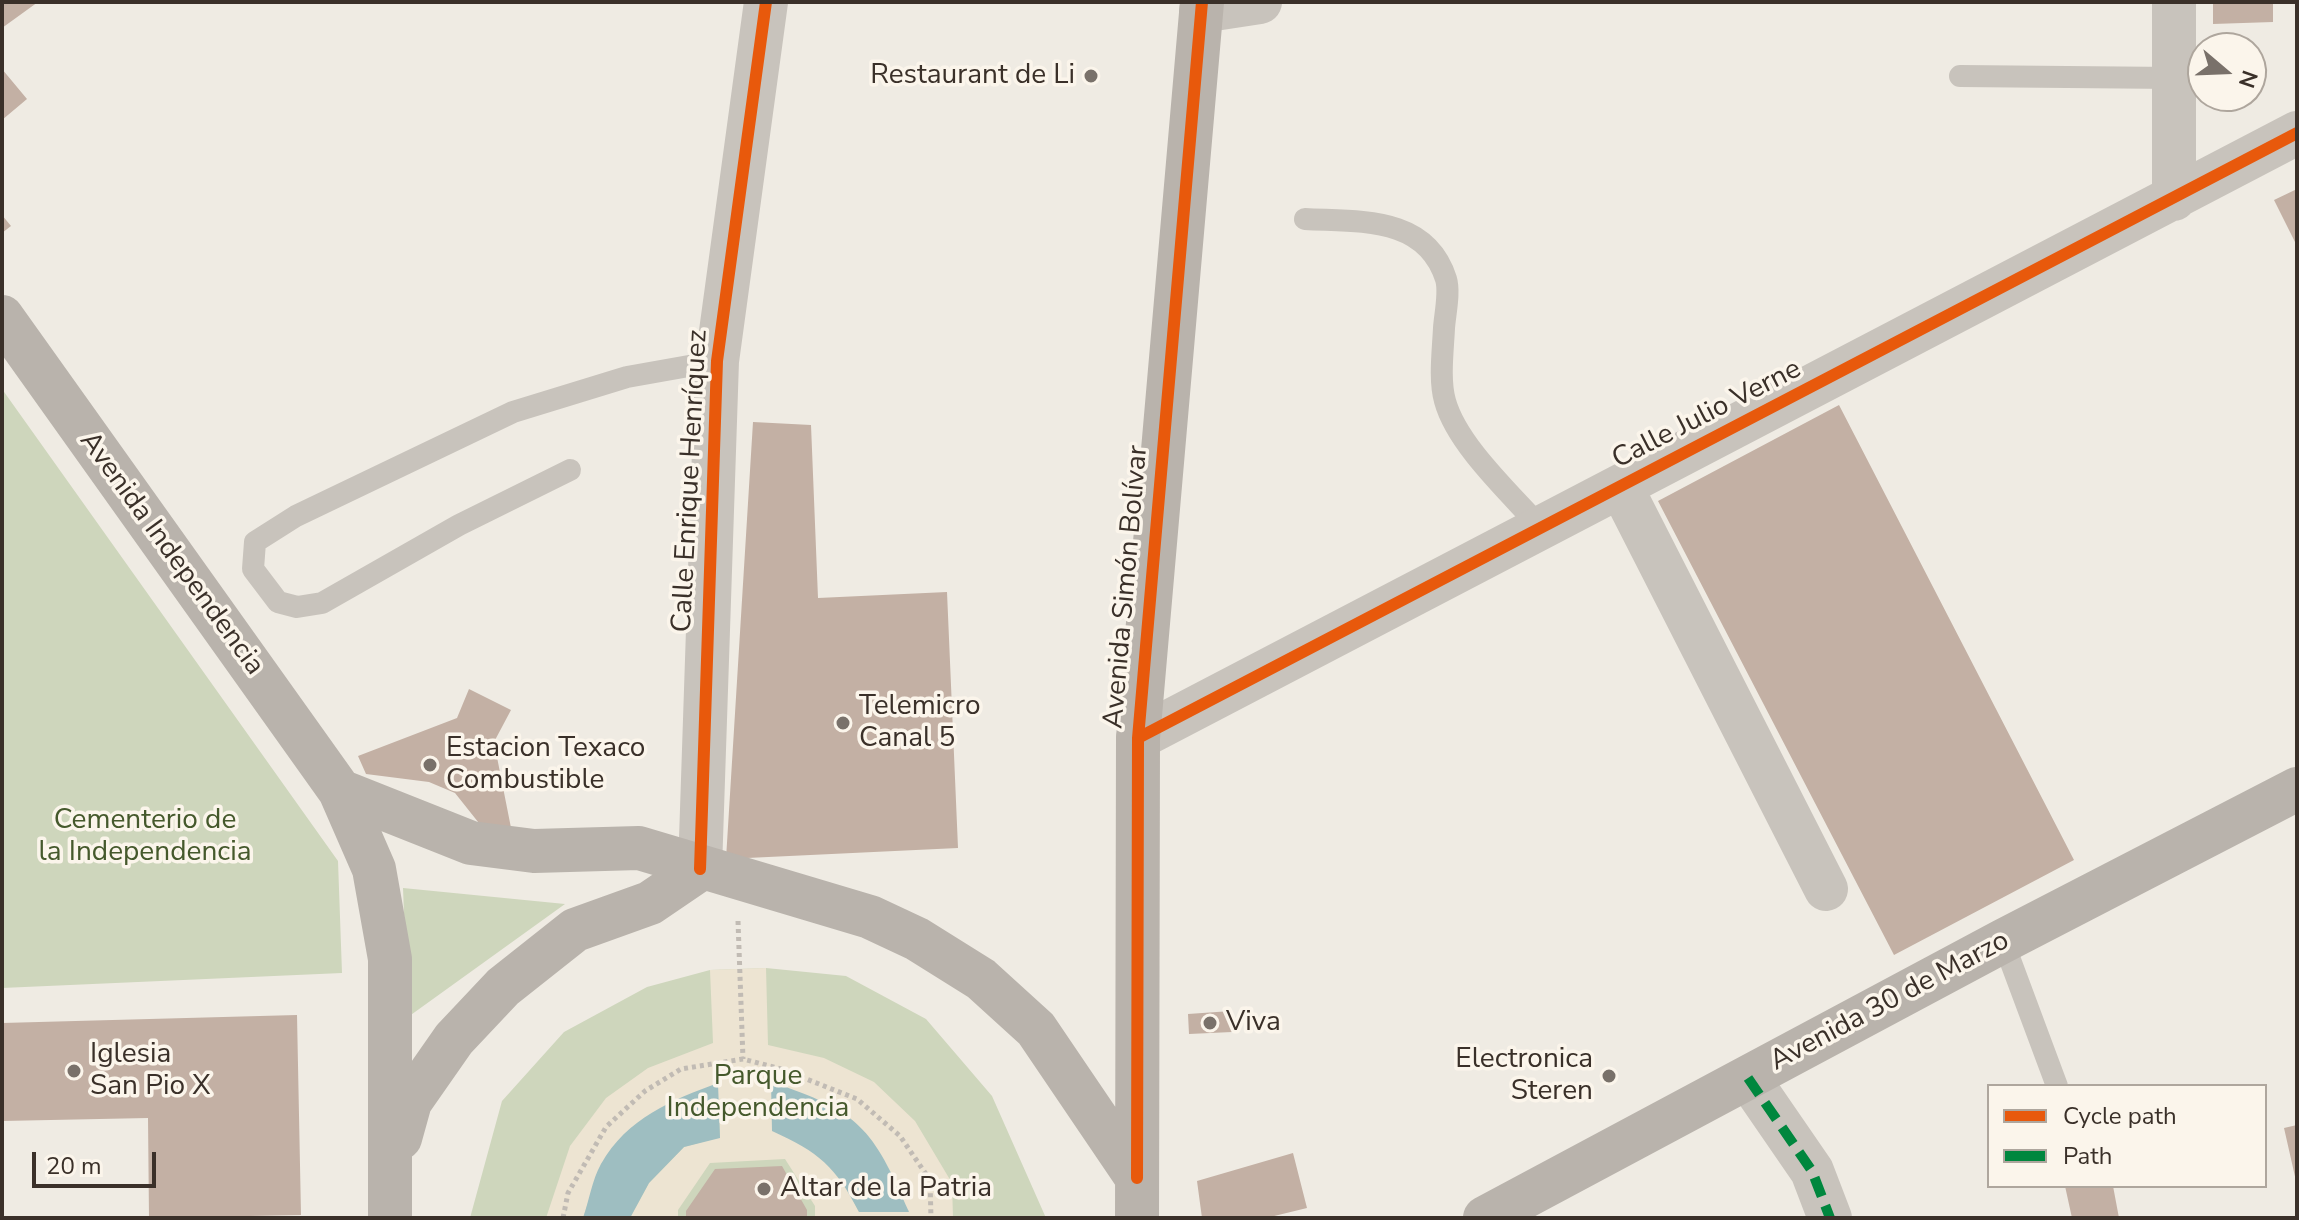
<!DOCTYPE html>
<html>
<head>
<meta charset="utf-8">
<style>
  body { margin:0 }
  #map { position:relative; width:2299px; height:1220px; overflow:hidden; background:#efebe3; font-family:"Nunito Sans",sans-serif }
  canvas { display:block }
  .frame { position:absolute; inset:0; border:4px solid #3a3029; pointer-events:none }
  .legend { position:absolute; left:1987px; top:1084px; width:280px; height:104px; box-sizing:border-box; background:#fbf5eb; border:2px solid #aea69d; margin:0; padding:10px 14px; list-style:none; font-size:24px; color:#3a3029 }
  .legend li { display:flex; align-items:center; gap:16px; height:40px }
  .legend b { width:40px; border:2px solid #aea69d }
  .north { position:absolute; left:2187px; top:32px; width:80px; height:80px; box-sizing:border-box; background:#fbf5eb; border:2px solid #aea69d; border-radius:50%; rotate:109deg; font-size:22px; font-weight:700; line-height:32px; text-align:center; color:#3a3029 }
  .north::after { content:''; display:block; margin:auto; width:28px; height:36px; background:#79716a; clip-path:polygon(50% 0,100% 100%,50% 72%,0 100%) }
  .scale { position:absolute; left:32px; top:1152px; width:124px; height:36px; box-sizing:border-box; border:4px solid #3a3029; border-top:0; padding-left:10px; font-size:24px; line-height:28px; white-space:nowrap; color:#3a3029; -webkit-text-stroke:6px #fbf5eb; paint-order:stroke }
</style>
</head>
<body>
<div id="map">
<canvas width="2299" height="1220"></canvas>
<div class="frame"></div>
<ul class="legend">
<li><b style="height:10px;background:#e8590c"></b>Cycle path</li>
<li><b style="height:10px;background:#00873e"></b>Path</li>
</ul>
<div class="north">N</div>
<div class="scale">20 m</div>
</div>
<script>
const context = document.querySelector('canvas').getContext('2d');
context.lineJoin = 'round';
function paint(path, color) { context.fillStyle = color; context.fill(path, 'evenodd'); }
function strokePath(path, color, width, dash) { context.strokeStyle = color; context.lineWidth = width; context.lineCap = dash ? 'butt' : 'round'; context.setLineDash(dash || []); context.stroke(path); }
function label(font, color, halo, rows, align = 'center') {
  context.font = font + ' "Nunito Sans",sans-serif'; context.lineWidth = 7; context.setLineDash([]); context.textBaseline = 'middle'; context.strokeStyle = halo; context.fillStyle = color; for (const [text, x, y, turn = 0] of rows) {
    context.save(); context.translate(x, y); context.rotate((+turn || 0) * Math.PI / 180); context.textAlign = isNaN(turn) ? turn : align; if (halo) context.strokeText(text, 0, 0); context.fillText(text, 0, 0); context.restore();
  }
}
paint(new Path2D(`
  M2,389L338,861L342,973L2,988Z
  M403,888L565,904L408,1017Z
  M766,968L846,976L926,1019L992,1096L1046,1218H470L502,1101L564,1032L647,987L710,970Z`), '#ced6bc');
paint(new Path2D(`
  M766,968L768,1045L824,1058L874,1082L915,1121L952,1183L953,1218H815V1206L785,1159L710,1163L678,1210V1218H630L649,1183L684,1147L720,1137L717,1084L601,1164L583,1218H546L570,1146L606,1098L648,1068L713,1043L710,970ZM810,1148L909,1211L859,1212L840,1175Z`), '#ede4d2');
paint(new Path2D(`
  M771,1082C859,1111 873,1128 909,1212H859C836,1167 819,1152 772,1131Z
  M718,1083L720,1138L684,1147L649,1183L630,1218H583C589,1201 592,1180 601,1164C627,1118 672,1100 718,1083Z`), '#9ebec1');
paint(new Path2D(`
  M2,2H38L2,28Z
  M2213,2H2273V22L2213,24Z
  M2,69L27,99L2,120Z
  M2297,189V246L2274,200Z
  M2,215L11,226L2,233Z
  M1839,405L2074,860L1894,955L1658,501Z
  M753,422L811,425L818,598L947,592L958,848L726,859Z
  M469,689L511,710L494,742L514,843L494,842L455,793L429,782L366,774L358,756L457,718Z
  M1231,1011L1232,1032L1189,1034L1188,1014Z
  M297,1015L301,1215L149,1218L148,1118L2,1121V1023Z
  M2297,1125V1181H2296L2284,1128Z
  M1293,1153L1307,1208L1266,1218H1202L1197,1181Z
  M782,1166L807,1210V1218H686V1211L715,1169Z
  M2065,1186H2113L2119,1218H2072Z`), '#c3b0a4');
strokePath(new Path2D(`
  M738,921L743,1059
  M563,1218L568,1193L606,1127L645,1091L681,1069L743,1059L781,1069L857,1099L900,1136L930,1180L931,1218`), '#c1bbb4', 5, [4, 4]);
strokePath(new Path2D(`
  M1960,76L2174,78
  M1305,219C1358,222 1426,215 1446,279C1450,292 1445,314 1444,328C1443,350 1439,380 1445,401C1457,445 1511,494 1541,528
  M570,470L459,525L322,603L297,607L278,602L253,569L255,542L296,516L513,412L627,377L717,361
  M2003,941L2057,1086`), '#c8c3bc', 22);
strokePath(new Path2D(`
  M1201,11L1260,2
  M2174,199V2
  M1621,487L1826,889
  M1138,738L2297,133
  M700,869L717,361L766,2
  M1748,1078L1812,1171L1830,1218`), '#c8c3bc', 44);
strokePath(new Path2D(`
  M2,317L340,791L374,869L390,959V1218
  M340,791L471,843L534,851L639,848L870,917L917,939L981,979L1036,1029L1137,1178
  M400,1138L410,1102L454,1039L503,987L575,930L650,903L700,869
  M1137,1218L1138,738L1202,2
  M1485,1218L2003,941L2297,789`), '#b9b3ac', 44);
strokePath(new Path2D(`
  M1748,1078L1812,1171L1830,1218`), '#00873e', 10, [20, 10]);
strokePath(new Path2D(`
  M1138,738L2297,133
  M700,869L717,361L766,2
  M1137,1178L1138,738L1202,2`), '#e8590c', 12);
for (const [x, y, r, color] of [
  [1091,76,8,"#79716a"],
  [843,723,8,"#79716a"],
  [430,765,8,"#79716a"],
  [1210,1023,8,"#79716a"],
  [74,1071,8,"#79716a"],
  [1609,1076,8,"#79716a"],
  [764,1189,8,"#79716a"]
]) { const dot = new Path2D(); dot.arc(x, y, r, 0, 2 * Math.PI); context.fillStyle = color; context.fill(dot); strokePath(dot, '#fbf5eb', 3); }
label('28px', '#3a3029', '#fbf5eb', [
  ["Restaurant de Li",1075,76,"right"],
  ["Telemicro",859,707],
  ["Canal 5",859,739],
  ["Estacion Texaco",446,749],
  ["Combustible",446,781],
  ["Viva",1226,1023],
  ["Iglesia",90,1055],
  ["San Pio X",90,1087],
  ["Electronica",1593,1060,"right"],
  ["Steren",1593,1092,"right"],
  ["Altar de la Patria",780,1189]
], 'left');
label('28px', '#3a3029', '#fbf5eb', [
  ["Calle Julio Verne",1707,415,-27],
  ["Calle Enrique Henríquez",691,481,-87],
  ["Avenida Independencia",171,554,54],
  ["Avenida Simón Bolívar",1127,587,-85],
  ["Avenida 30 de Marzo",1890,1002,-28]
]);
label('28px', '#45592c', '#fbf5eb', [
  ["Cementerio de",145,821],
  ["la Independencia",145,853],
  ["Parque",758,1077],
  ["Independencia",758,1109]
]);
</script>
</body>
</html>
